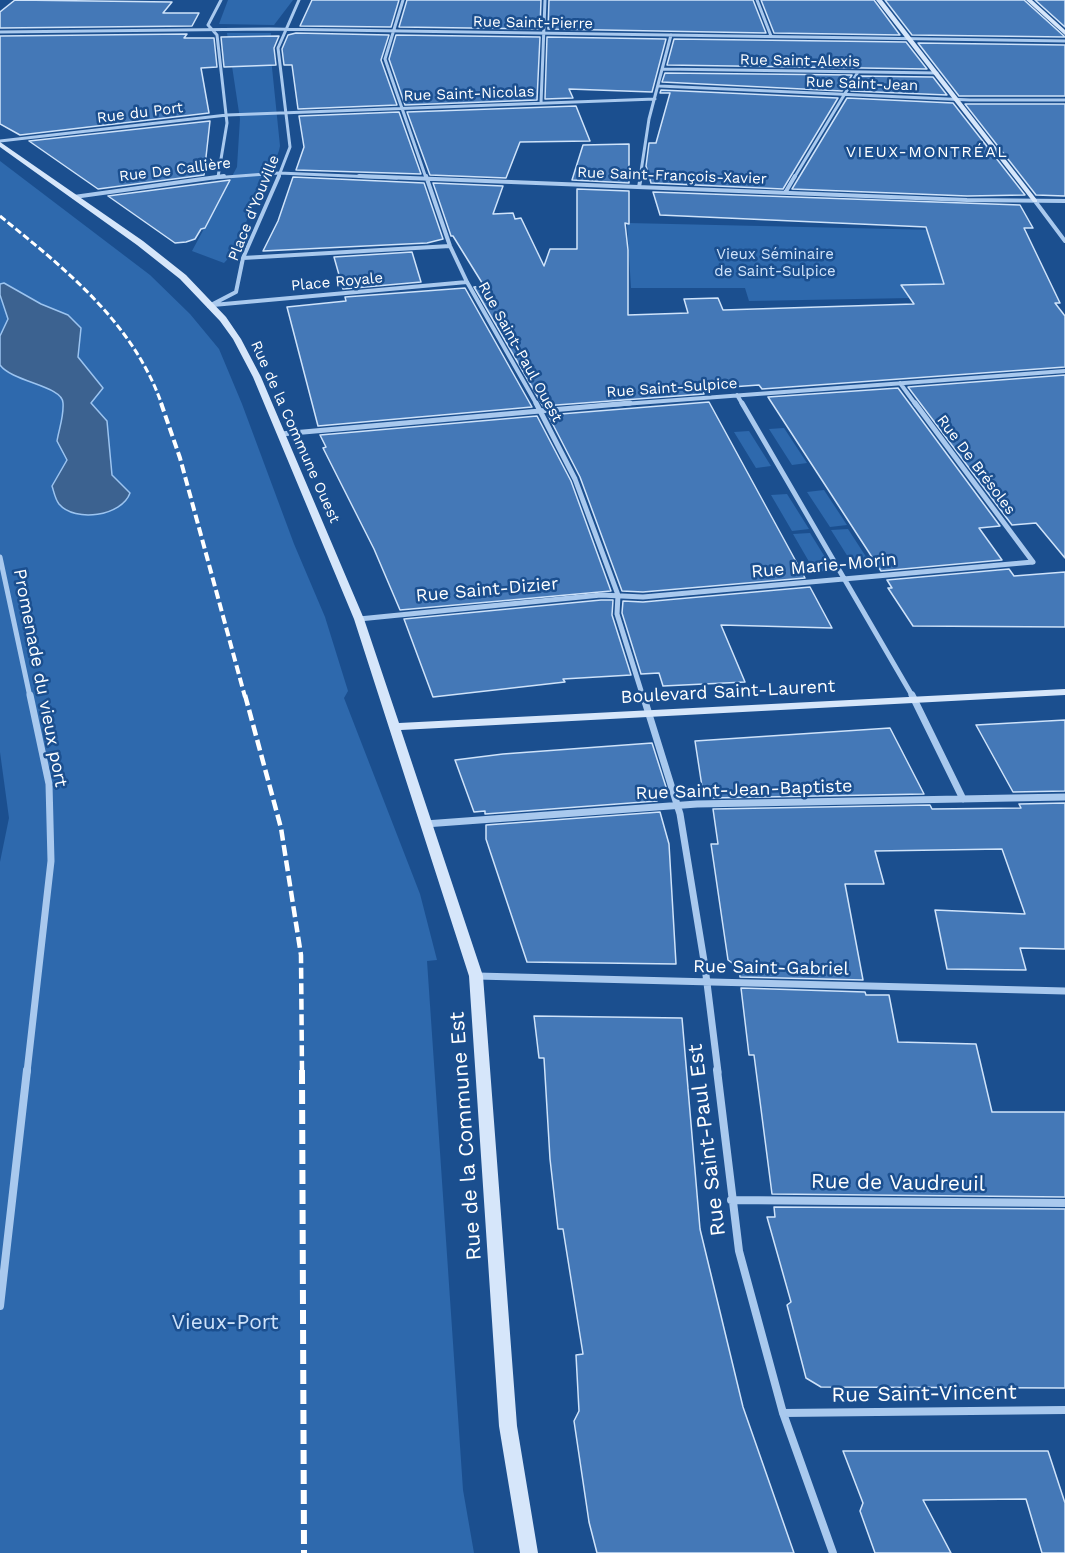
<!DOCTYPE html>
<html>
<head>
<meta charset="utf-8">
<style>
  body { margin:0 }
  canvas { display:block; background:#1b4f8f }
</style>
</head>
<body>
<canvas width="1065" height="1553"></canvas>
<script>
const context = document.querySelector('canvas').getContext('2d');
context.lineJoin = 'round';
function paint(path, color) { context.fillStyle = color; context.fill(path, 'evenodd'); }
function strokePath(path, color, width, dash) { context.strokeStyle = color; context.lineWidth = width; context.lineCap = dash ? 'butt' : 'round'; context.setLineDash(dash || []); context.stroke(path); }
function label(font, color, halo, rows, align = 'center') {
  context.font = font + ' "Work Sans",sans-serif'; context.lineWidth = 5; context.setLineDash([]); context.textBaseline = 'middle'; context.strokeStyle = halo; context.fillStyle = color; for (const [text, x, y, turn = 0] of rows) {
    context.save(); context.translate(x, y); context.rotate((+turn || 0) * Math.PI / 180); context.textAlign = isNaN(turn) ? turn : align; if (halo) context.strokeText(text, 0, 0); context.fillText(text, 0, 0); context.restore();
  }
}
paint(new Path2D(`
  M228,0H293L274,25L219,24Z
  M227,33H271L270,48L280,146C278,160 267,170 261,183C253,202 238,251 224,263L192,251L237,167L240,119Z
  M0,161L150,275L190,314L219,349L242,404L294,544L325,617L348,691L344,698L420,894L437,960L427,961L463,1490L474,1553H0V862L9,818L0,752Z
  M627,223L937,230L944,284L903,286L910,298L749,301L745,288H631Z
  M784,428L807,463L792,465L769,429Z
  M749,431L771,466L756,468L734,432Z
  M824,490L847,525L830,527L807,492Z
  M787,494L809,529L792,531L771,495Z
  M848,529L872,566L855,568L831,530Z
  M810,533L833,570L815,572L793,534Z`), '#2e69ad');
const water = new Path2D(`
  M4,283L41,304L68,315L81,328L78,357L103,388L91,403L107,421L112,475L130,493C122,516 75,523 59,504C55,499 54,492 52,486L67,460L57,441C59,429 64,416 63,403C63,386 12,382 0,365V336L8,319L0,295V284Z`);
paint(water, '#3c6290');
strokePath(water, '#9cc4f0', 1.5);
const building = new Path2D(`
  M15,0L172,2L163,13H199L192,26L0,28V12Z
  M312,0H399L391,27L300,26Z
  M407,0H541L540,29L399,27Z
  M549,0H753L766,33L548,29Z
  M761,0H874L900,35L774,33Z
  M885,0H1024L1065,37L912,35Z
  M1035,0H1065V27Z
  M296,33L389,35L381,60L397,105L298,109L292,65H284L282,49L288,35Z
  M187,34L184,38H214L217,67L201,68L209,113L20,135L0,124V36Z
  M396,35L540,37L537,100L405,105L389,59Z
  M279,36L274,48L276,65L224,67L221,37Z
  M547,37L666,39L652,92L569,89L573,98L545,99Z
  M674,39L906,42L927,69L667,65Z
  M918,43L1065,45V96H959Z
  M665,73L852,75L842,91L662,82Z
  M860,76L933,77L947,95L851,91Z
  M661,90L838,98L783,189L651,183L646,166L649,143H656L670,93H660Z
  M847,98L953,103L1025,195L967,196L792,189Z
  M965,104H1065V196L1036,195Z
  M576,106L590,141L520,142L506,178L430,175L407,112Z
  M399,112L421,174L296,170L304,147L299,116Z
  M210,121L204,175L98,189L29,141Z
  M629,144V183L572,180L583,145Z
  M293,177L424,183L443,239L427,243L263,251L278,221Z
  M230,180L205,228L201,229L195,239L186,242L175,243L108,196Z
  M433,183L503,186L493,214L513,213L515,219L521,218L544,266L550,249H577V189L629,191V224L625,223L628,250V315L688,313L684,299L718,298L723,310L914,304L901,285L944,284L926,227L660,215L653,192L1020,205L1033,228H1024L1060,303H1055L1065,316V367L762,389L759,385L702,389L704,394L543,406L474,287L484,286L453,236H451Z
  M412,252L421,282L343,289L334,257Z
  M465,288L532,407L318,426L287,307L346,301L345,297Z
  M1065,375V558L1036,523L1012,525L908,387Z
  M898,388L1000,526L979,528L1002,560L881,571L768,397Z
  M709,402L805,578L643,592L622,591L580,477L548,415Z
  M537,416L571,481L611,591L400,610L374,549L323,448L326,447L320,435Z
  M1009,569L1014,576L1065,572V627L913,626L888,588H892L887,580Z
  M810,587L832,628L721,625L745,682L663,686L659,673L641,674L622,613L623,601L643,602Z
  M601,600H613L612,615L631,675L563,679L565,682L433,697L404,619Z
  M1065,720V791L1013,792L976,725Z
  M890,728L924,794L711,798V792L703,793L695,741Z
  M652,743L666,787V795H655L657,801L485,814V811L474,812L455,760L503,754Z
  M1065,803V949L1020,948L1026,970L947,969L935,910L1025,914L1002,849L875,851L884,884H845L863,980L740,977L739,968L728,960L711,844H718L713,809L930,805L932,809L1021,808L1019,804Z
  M660,812L669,844L676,964L527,962L486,839V825Z
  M741,988L865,992L866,995H889L898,1042L976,1044L992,1112H1065V1197L772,1194L754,1055H749Z
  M534,1016L682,1018L700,1229L743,1407L794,1553H597L589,1522L574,1421L579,1411L576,1355L583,1354L563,1229H558L550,1159L544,1058H539Z
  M774,1207L1065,1209V1388L821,1387L806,1378L787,1305L791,1302L767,1217H775Z
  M843,1451H1048L1065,1503V1553H1042L1026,1499L923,1500L951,1553H875L860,1511L863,1503Z`);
paint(building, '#4478b7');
strokePath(building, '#cfe3fa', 1.5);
strokePath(new Path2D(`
  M403,0L385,59L426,178
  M757,0L771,36
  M0,32L269,29L1065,41
  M663,69L937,73
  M659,86L970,100H1065
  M541,103L545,0
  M0,141L227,115L655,99
  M218,177L227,123L217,35L208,25L221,0
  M213,178L279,173L397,178
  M278,178L290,147L278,48L299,0
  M640,178L649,119L671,35
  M794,178L858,72`), '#a9c9ee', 3);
strokePath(new Path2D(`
  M359,176L967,200L1065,201
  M426,176L450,246L467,282L537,405
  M639,187L641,176
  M785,193L795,176
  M74,197L224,176
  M1035,201L1065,241
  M243,258L450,246
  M213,305L467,282
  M209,306L236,292L243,258L279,176
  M900,383L916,405
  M737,395L743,405
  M610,405L1065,371`), '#a9c9ee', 4);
strokePath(new Path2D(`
  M536,403L575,479L618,595L617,614L643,697
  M742,403L913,697
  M915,403L1033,562
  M281,434L630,403
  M0,557L30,697
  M359,619L601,595L643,597L1033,562`), '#a9c9ee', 5);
strokePath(new Path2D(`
  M643,695L680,814L705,967L718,1072
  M912,695L963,799
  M425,824L697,804L1065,797
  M477,976L1065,991
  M27,1072L51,861L49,784L30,695`), '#a9c9ee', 7);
strokePath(new Path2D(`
  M717,1070L739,1251L783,1413L833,1553
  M731,1200L1065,1203
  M0,1306L27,1070
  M783,1413L1065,1410`), '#a9c9ee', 8);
paint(new Path2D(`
  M876,0H882L1037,200V202H1033Z
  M1026,0H1032L1065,30V35Z
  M0,142L143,241L186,275L226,317L241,339L261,377L364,619L399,723L1065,689V695L401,730L483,976L517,1426L538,1553H520L499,1426L469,976L354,619L253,377L233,339L220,321L180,279L137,245L0,147Z`), '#d6e6fa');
strokePath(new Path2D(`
  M0,216C65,269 133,322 162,405`), '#fff', 3, [7, 3]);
strokePath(new Path2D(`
  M161,403L180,458L245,697`), '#fff', 4, [9, 4]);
strokePath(new Path2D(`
  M245,695L281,828L301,955L302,1072`), '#fff', 4.5, [11, 4.5]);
strokePath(new Path2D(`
  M302,1070L304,1553`), '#fff', 6, [14, 6]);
label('15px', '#fff', '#1b4f8f', [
  ["Rue Saint-Pierre",533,23,1],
  ["Rue Saint-Alexis",800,61,1],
  ["Rue Saint-Jean",862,84,2],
  ["Rue Saint-Nicolas",469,94,-2],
  ["Rue du Port",140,113,-7],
  ["Rue De Callière",175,170,-7],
  ["Rue Saint-François-Xavier",672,176,2],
  ["Place d'Youville",254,208,-68],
  ["Place Royale",337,282,-5],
  ["Rue Saint-Paul Ouest",520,352,61],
  ["Rue Saint-Sulpice",672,388,-4],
  ["Rue de la Commune Ouest",295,432,66],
  ["Rue De Brésoles",976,465,53]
]);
label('15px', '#cfe3fa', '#1b4f8f', [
  ["Vieux Séminaire",775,255],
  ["de Saint-Sulpice",775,272]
]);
context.letterSpacing = '1.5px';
label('16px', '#fff', '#1b4f8f', [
  ["VIEUX-MONTRÉAL",927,152]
]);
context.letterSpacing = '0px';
label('18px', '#fff', '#1b4f8f', [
  ["Rue Marie-Morin",824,566,-5],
  ["Rue Saint-Dizier",487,590,-5],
  ["Promenade du vieux port",40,678,79],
  ["Boulevard Saint-Laurent",728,692,-3],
  ["Rue Saint-Jean-Baptiste",744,790,-2],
  ["Rue Saint-Gabriel",771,968,1]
]);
label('21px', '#fff', '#1b4f8f', [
  ["Rue de la Commune Est",466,1136,-94],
  ["Rue Saint-Paul Est",707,1140,-97],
  ["Rue de Vaudreuil",898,1183,1],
  ["Rue Saint-Vincent",924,1394,-1]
]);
label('21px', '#cfe3fa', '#1b4f8f', [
  ["Vieux-Port",225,1323]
]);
</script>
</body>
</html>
